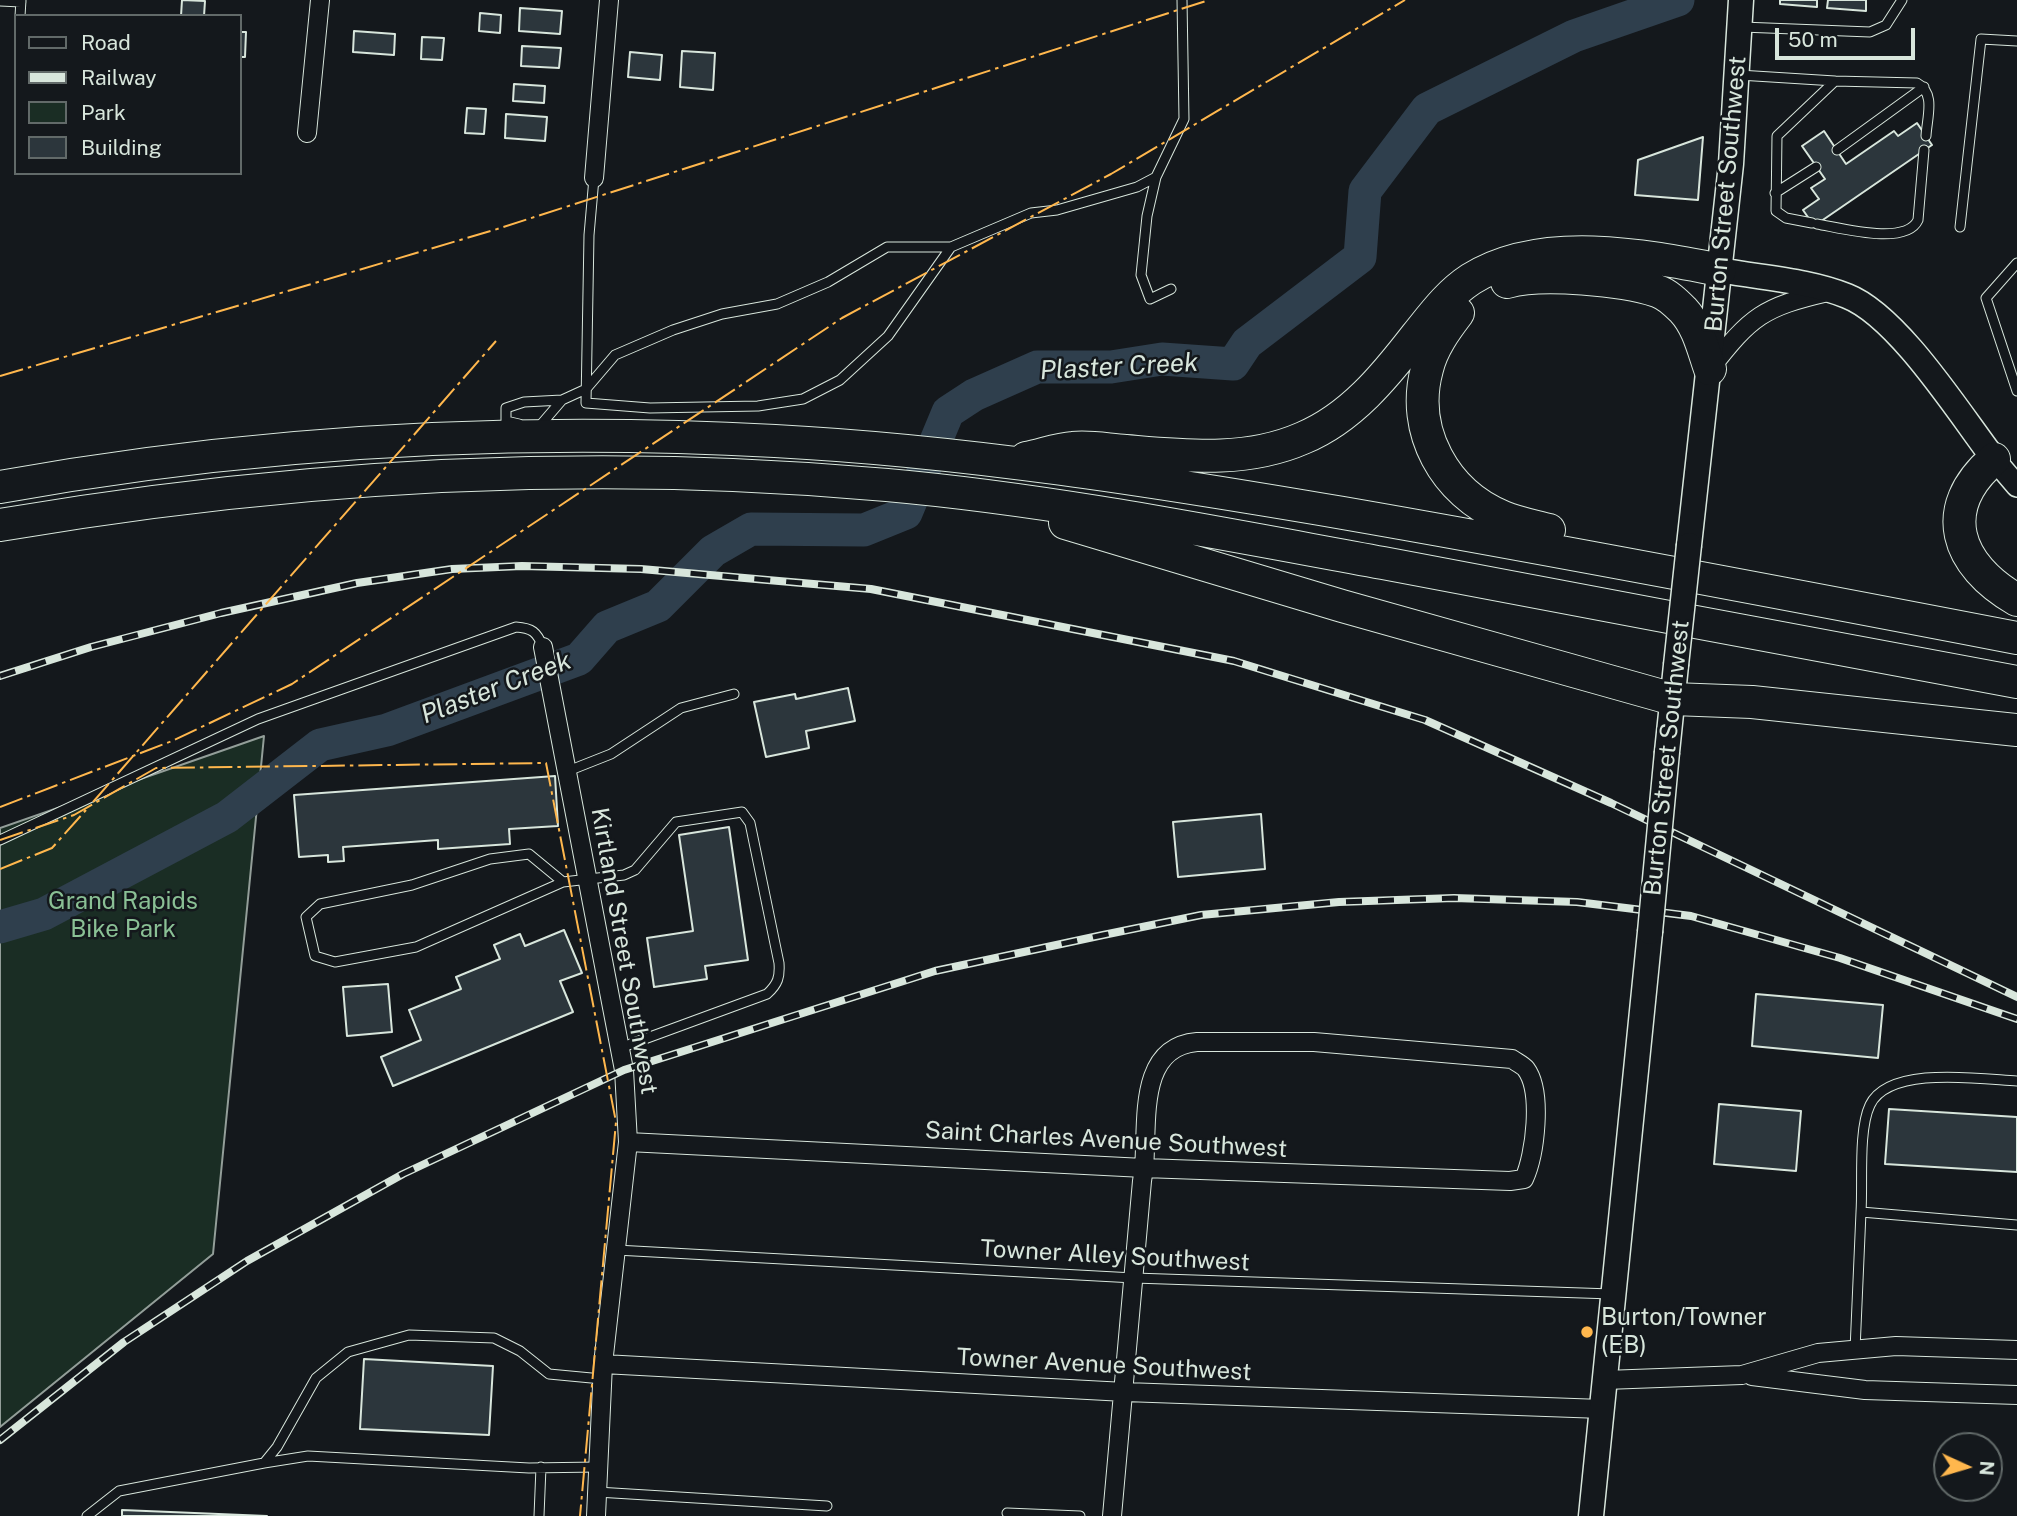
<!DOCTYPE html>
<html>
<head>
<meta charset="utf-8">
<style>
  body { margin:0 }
  #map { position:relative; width:2017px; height:1516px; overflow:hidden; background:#14181c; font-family:"Public Sans",sans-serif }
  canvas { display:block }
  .legend { position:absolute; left:14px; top:14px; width:228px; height:161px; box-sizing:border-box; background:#14181c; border:2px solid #626a69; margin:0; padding:9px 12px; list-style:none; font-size:21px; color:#d8e6dc }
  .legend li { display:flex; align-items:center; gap:14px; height:35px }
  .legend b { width:35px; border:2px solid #626a69 }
  .north { position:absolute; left:1933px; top:1432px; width:70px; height:70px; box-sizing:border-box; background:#14181c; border:2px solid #626a69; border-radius:50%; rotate:94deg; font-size:19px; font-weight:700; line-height:28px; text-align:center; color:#d8e6dc }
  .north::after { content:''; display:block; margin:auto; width:24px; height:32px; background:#ffb74d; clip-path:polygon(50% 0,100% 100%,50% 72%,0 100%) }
  .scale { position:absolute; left:1775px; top:28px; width:140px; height:32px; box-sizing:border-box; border:4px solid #d8e6dc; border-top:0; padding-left:9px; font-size:21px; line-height:24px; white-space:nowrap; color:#d8e6dc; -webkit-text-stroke:5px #14181c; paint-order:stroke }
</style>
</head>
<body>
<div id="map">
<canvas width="2017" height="1516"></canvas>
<ul class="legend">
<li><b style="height:9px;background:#14181c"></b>Road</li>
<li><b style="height:9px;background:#d8e6dc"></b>Railway</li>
<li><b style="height:19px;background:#1a2d24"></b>Park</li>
<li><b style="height:19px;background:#2c363c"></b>Building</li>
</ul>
<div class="north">N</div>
<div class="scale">50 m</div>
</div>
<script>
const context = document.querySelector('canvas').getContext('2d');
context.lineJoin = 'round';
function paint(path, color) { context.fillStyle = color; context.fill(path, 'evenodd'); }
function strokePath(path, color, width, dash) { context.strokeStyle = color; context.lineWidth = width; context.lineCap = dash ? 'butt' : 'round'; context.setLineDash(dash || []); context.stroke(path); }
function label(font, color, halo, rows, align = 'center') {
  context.font = font + ' "Public Sans",sans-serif'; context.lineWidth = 5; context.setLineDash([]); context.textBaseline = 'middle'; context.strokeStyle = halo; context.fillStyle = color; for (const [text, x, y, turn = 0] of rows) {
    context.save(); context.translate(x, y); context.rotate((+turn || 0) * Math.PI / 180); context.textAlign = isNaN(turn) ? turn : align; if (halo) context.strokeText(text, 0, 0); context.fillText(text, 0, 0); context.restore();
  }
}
const green = new Path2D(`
  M264,736L213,1254L0,1427V828Z`);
paint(green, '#1a2d24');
strokePath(green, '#939e99', 2);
strokePath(new Path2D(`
  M0,927L44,914L227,817L320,745L387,730L579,659L607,627L658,606L713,551L751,529L864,530L906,513L948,412L974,395L1037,367H1111L1162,359L1233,364L1247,343L1360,257L1365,191L1427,109L1574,36L1678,0`), '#2f3f4d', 33);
const building = new Path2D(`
  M182,0L205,1L204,16H181Z
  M1780,0H1817V7L1780,4Z
  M1828,0H1866V11L1827,8Z
  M520,8L562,11L560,34L519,31Z
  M480,13L501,15L500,33L479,31Z
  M354,31L395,34L394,55L353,52Z
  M240,32H246L245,57H240Z
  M422,37L444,38L442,60L421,59Z
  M522,46L561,48L559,68L521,66Z
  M682,51L715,53L713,90L680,87Z
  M630,52L662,55L660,80L628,77Z
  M514,84L545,86L544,103L513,101Z
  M467,108L486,109L484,134L465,133Z
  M506,114L547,117L545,141L505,138Z
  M1917,123L1932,145L1814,226L1803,210L1819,199L1811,188L1825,179L1802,146L1824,131L1846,164L1894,131L1898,136Z
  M1703,137L1698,200L1635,195L1638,160Z
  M848,688L855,721L806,731L809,748L766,757L754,702L795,694L796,699Z
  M555,776L558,826L509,829L510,844L438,849V840L343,847L344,861L328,862V855L299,857L294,795Z
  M1261,814L1265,869L1178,877L1173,822Z
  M729,827L748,960L705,966L707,979L654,987L647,938L693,931L679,835Z
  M564,930L582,973L560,981L573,1012L393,1086L381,1057L421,1040L409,1010L461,989L456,977L500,959L494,945L520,934L525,946Z
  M388,984L392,1032L347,1036L343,987Z
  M1756,994L1883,1005L1878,1058L1752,1046Z
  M1719,1104L1801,1111L1796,1171L1714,1164Z
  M1889,1109L2017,1117V1172L1885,1164Z
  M364,1359L493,1366L489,1435L360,1429Z
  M122,1510L267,1516H122Z`);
paint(building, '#2c363c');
strokePath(building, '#d8e6dc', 2);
const service = new Path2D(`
  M0,1L21,2
  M20,16L21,0
  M1742,27L1870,32L1886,25L1902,0
  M1739,75L1835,81
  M1837,150L1924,87
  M594,178L589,235L586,403L650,408L758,406L803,399L840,380L888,336L951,247L1031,213L1057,210L1137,187L1156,177
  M1775,193L1816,167
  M1812,223L1786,218L1776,211L1777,136L1835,81L1917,83C1936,93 1927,117 1926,136
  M1817,224C1841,228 1906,246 1918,220L1924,150
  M1960,227L1981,39L2017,41
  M2017,263L1986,298L2017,391
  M1171,289L1150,299L1141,275L1147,216L1156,177L1184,119L1182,0
  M519,424L506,421V408L524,402L562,400L586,389L615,355L673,330L722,314L777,304L828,282L887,247H951
  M538,428L562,400
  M568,771L611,754L681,708L734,694
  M0,840L258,719L516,627C532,628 537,632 543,647
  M563,882L416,947L335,962L315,956L306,917L320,904L412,885L490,859L529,854L563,882L624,875L635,870L676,822L742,812L750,823L779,963C780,977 778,984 767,994L620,1048
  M1861,1212C1863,1183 1858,1130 1870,1105C1889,1065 1981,1079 2017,1081
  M616,1250L1134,1278L1612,1294
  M1855,1350L1861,1212L2017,1225
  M264,1463L308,1456L529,1468L598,1467
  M597,1492L827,1506
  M1007,1513L1080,1516
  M87,1516L119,1491L264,1463L277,1447L316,1378L348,1352L409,1335L494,1338L520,1351L549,1374L602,1379
  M539,1516L541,1467`);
const minor = new Path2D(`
  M307,133L320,0
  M594,178L609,0
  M1710,369C1751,316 1763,307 1828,292
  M543,647L624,1070L628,1142L603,1364L596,1516
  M628,1142L1144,1168L1510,1181L1524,1179C1535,1155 1543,1092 1526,1069C1523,1065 1516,1062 1512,1059L1314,1042H1197C1137,1047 1148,1122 1144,1168L1142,1181L1112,1516
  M603,1364L1125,1392L1602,1409
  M1752,1376L1865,1390L2017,1395
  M1605,1380L1742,1375L1818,1353L1896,1346L2017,1350`);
const tertiary = new Path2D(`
  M1994,459L2017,486`);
const secondary = new Path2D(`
  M1720,270C1761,278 1808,280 1847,296C1898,316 1959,413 1994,459
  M1689,545L1731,164L1741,0
  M1667,752L1676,665
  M1591,1516L1650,932`);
const motorway = new Path2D(`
  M1507,282C1542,272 1623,280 1657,291C1667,294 1676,303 1683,310C1698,326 1703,349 1710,369
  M1458,313C1445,330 1432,348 1427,369C1410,431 1445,493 1503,517C1517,523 1534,526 1549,530
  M1026,458C1042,455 1057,449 1073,448C1090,446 1109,450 1126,451C1186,456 1246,463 1303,438C1351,418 1385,376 1416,336C1433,315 1448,294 1471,279C1541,235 1644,255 1720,270
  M1994,459C1936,509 1956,565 2017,600
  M0,487C255,441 516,427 775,441C965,451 1155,481 1343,513C1568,552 1793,595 2017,638
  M1065,523L1342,606L1673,699L1752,702L2017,730
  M0,525C293,475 591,458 887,485C1054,500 1218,533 1383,563C1594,603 1806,643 2017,682`);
strokePath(service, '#d8e6dc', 11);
strokePath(minor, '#d8e6dc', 20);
strokePath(tertiary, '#d8e6dc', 24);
strokePath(secondary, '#d8e6dc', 27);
strokePath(motorway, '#d8e6dc', 34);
strokePath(service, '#14181c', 9);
strokePath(minor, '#14181c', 18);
strokePath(tertiary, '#14181c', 21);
strokePath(secondary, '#14181c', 24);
strokePath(motorway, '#14181c', 32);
const rail = new Path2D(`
  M0,676L91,647L221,613L357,583L452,569L522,566L641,569L871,589L1234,661L1425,720L1611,803L2017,997
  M0,1440L124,1342L247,1261L403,1174L624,1070L935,971L1103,935L1201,915L1339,902L1454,898L1577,902L1691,916L1840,958L2017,1019`);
strokePath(rail, '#d8e6dc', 8);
strokePath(rail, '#14181c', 5, [16]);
const secondaryBridge = new Path2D(`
  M1676,665L1689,545
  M1650,932L1667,752`);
strokePath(secondaryBridge, '#d8e6dc', 27, []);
strokePath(secondaryBridge, '#14181c', 24);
strokePath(new Path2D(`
  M0,376L494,230L1209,0
  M93,802L496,341
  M0,807L172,741L292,684L842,318L1111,174L1405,0
  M0,840L74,815L156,768L546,763L616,1122L580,1516
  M0,869L52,848L86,810`), '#ffb74d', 2, [24, 5, 3.5, 5]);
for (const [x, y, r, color] of [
  [1587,1332,7,"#ffb74d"]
]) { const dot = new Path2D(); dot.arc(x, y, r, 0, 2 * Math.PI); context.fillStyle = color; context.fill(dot); strokePath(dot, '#14181c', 2.5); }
label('24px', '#d8e6dc', '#14181c', [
  ["Burton Street Southwest",1726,194,-85],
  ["Burton Street Southwest",1667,758,-84],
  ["Kirtland Street Southwest",624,951,80],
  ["Saint Charles Avenue Southwest",1106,1140,3],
  ["Towner Alley Southwest",1115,1256,3],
  ["Towner Avenue Southwest",1104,1365,3]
]);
label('24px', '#8ac095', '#14181c', [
  ["Grand Rapids",123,902],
  ["Bike Park",123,930]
]);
label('24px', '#d8e6dc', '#14181c', [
  ["Burton/Towner",1601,1318],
  ["(EB)",1601,1346]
], 'left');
label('italic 26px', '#d8e6dc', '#14181c', [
  ["Plaster Creek",1119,367,-3],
  ["Plaster Creek",496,688,-21]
]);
</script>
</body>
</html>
